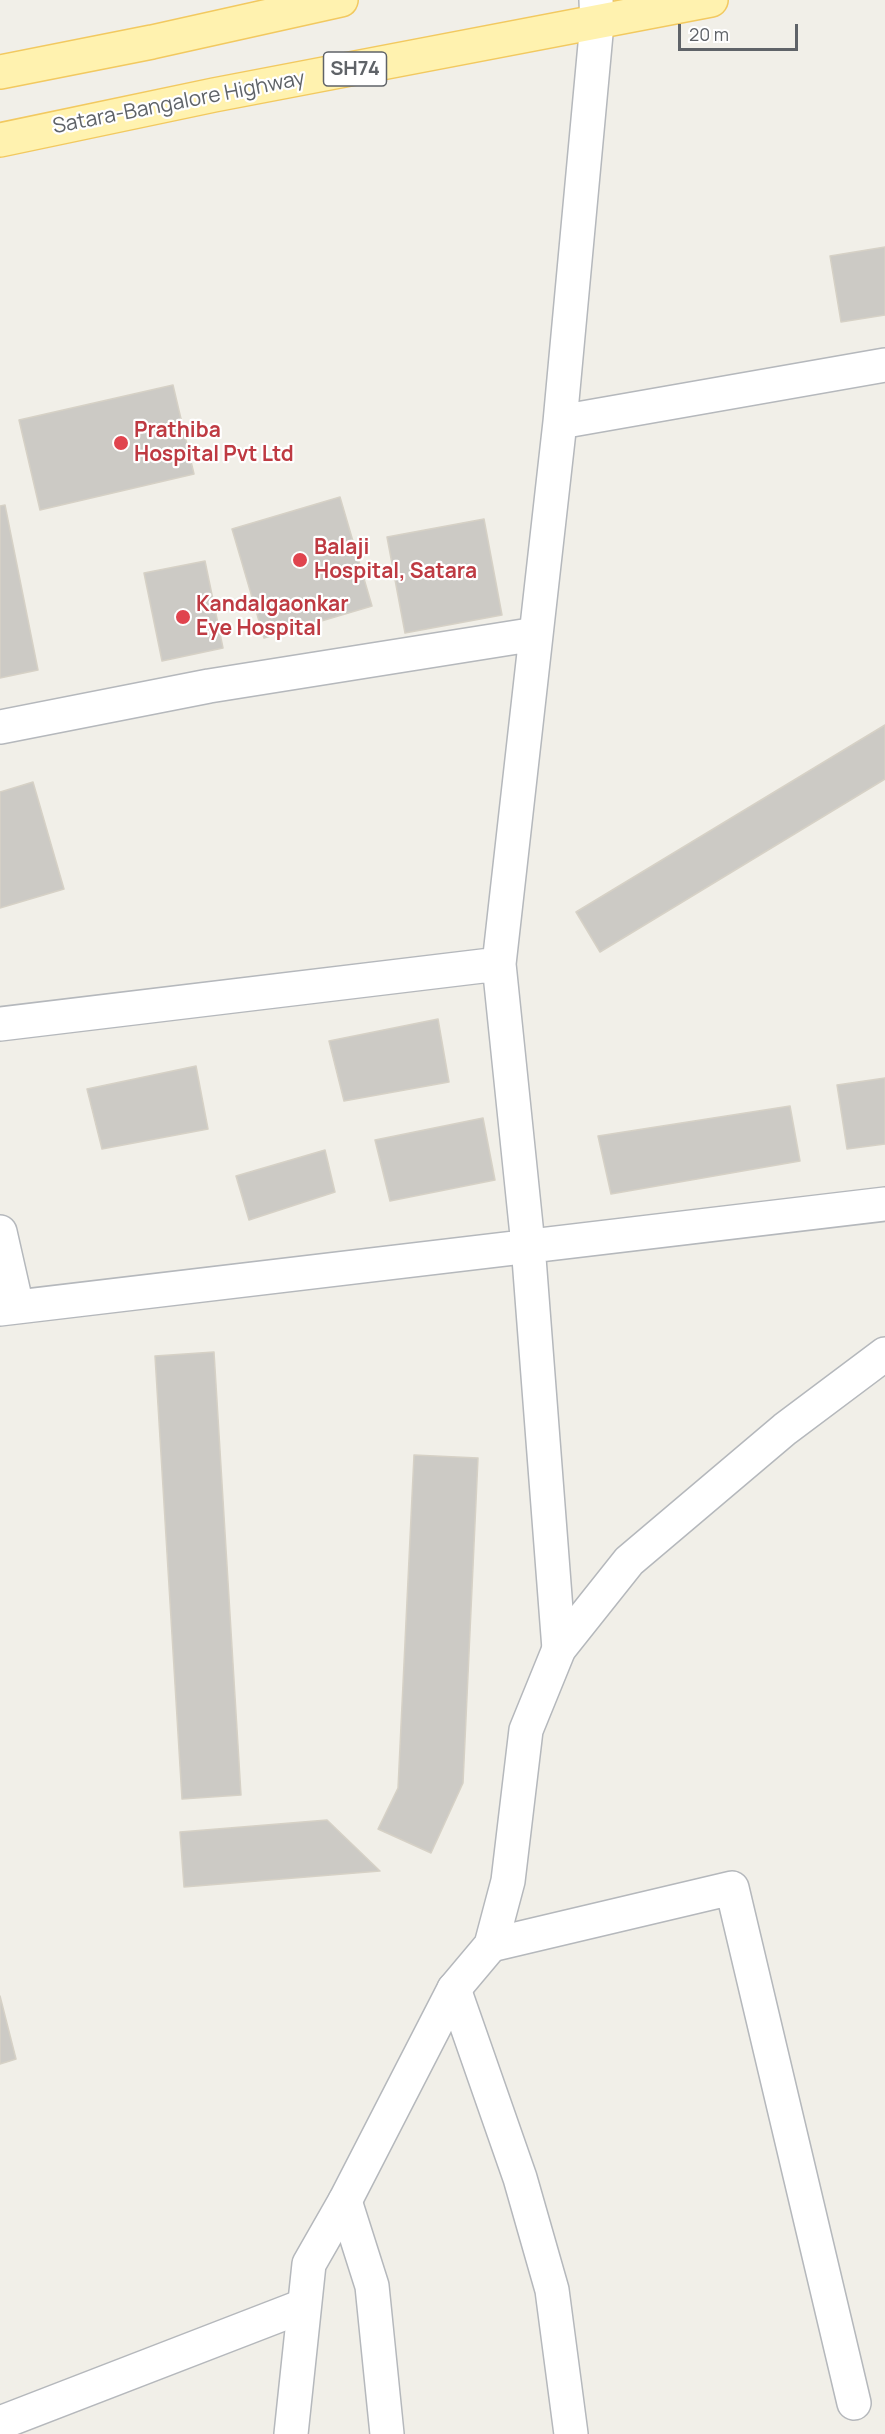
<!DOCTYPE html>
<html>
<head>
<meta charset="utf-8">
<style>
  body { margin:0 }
  #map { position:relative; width:885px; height:2434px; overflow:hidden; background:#f1efe8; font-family:Manrope,sans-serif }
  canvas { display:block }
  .scale { position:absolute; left:678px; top:24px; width:120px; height:27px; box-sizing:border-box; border:3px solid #5f6368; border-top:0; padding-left:8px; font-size:18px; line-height:21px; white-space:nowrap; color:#5f6368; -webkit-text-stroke:4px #fff; paint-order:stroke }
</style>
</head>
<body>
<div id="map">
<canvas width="885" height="2434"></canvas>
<div class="scale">20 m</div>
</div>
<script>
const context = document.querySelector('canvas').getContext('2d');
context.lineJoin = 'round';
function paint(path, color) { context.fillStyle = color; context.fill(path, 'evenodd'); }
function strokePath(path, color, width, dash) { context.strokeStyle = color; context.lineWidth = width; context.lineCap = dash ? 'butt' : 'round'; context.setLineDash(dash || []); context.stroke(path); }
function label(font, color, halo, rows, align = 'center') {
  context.font = font + ' Manrope,sans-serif'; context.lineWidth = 4.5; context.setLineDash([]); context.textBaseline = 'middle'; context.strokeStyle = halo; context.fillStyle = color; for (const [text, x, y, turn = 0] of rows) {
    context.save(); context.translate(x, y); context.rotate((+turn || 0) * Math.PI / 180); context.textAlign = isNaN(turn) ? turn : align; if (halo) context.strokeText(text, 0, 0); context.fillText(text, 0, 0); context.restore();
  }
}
const building = new Path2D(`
  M885,247V315L841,322L830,256Z
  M173,385L194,474L40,510L19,420Z
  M340,497L372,606L264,638L232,529Z
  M5,505L38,670L0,678V506Z
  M484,519L502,615L405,633L387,537Z
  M205,561L223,648L162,661L144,573Z
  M885,725V779L600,952L576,912Z
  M33,782L64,889L0,908V792Z
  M438,1019L449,1082L344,1101L329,1041Z
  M196,1066L208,1129L102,1149L87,1089Z
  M885,1078V1144L847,1149L837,1085Z
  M790,1106L800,1161L611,1194L598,1136Z
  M483,1118L495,1180L390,1201L375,1140Z
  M325,1150L335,1192L249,1220L236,1176Z
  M214,1352L241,1795L182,1799L155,1356Z
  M414,1455L478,1458L463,1783L431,1853L378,1829L398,1788Z
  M327,1820L380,1871L184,1887L180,1832Z
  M0,1996L16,2059L0,2064Z`);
paint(building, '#cccac5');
strokePath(building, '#d6d1c6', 1.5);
const minor = new Path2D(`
  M560,422L885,365
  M0,727L209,686L536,634
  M0,1024L499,964
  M0,1232L17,1307
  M0,1309L885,1204
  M559,1649L528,1245L499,964L560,422L597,23L596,0
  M491,1945L732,1888L854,2403
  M454,1989L520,2178L552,2290L571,2434
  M345,2201L372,2286L387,2434
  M0,2423L303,2306`);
const tertiary = new Path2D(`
  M291,2434L309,2264L345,2201L454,1989L491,1945L508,1881L526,1730L559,1649L629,1561L785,1429L885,1354`);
const primary = new Path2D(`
  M0,72L152,42L341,0
  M0,140L214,95L711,0`);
strokePath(minor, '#b5b8bc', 36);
strokePath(tertiary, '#b5b8bc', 36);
strokePath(primary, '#f2c960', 36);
strokePath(minor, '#fff', 33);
strokePath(tertiary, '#fff', 33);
strokePath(primary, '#fff2af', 33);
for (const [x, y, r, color] of [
  [121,443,8,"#e0444e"],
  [300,560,8,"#e0444e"],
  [183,617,8,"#e0444e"]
]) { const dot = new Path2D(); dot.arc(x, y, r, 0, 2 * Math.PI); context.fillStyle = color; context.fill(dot); strokePath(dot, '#fff', 2); }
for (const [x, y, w] of [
  [355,69,63]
]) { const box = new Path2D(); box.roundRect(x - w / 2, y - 17, w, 34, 4.5); context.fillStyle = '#fff'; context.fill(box); strokePath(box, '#5f6368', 1.5); }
label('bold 20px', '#5f6368', null, [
  ["SH74",355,69]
]);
label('21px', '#5f6368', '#fff', [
  ["Satara-Bangalore Highway",179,103,-11]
]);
label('bold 21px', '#be3a42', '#fff', [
  ["Prathiba",134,431],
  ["Hospital Pvt Ltd",134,455],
  ["Balaji",314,548],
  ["Hospital, Satara",314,572],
  ["Kandalgaonkar",196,605],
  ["Eye Hospital",196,629]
], 'left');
</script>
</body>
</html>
